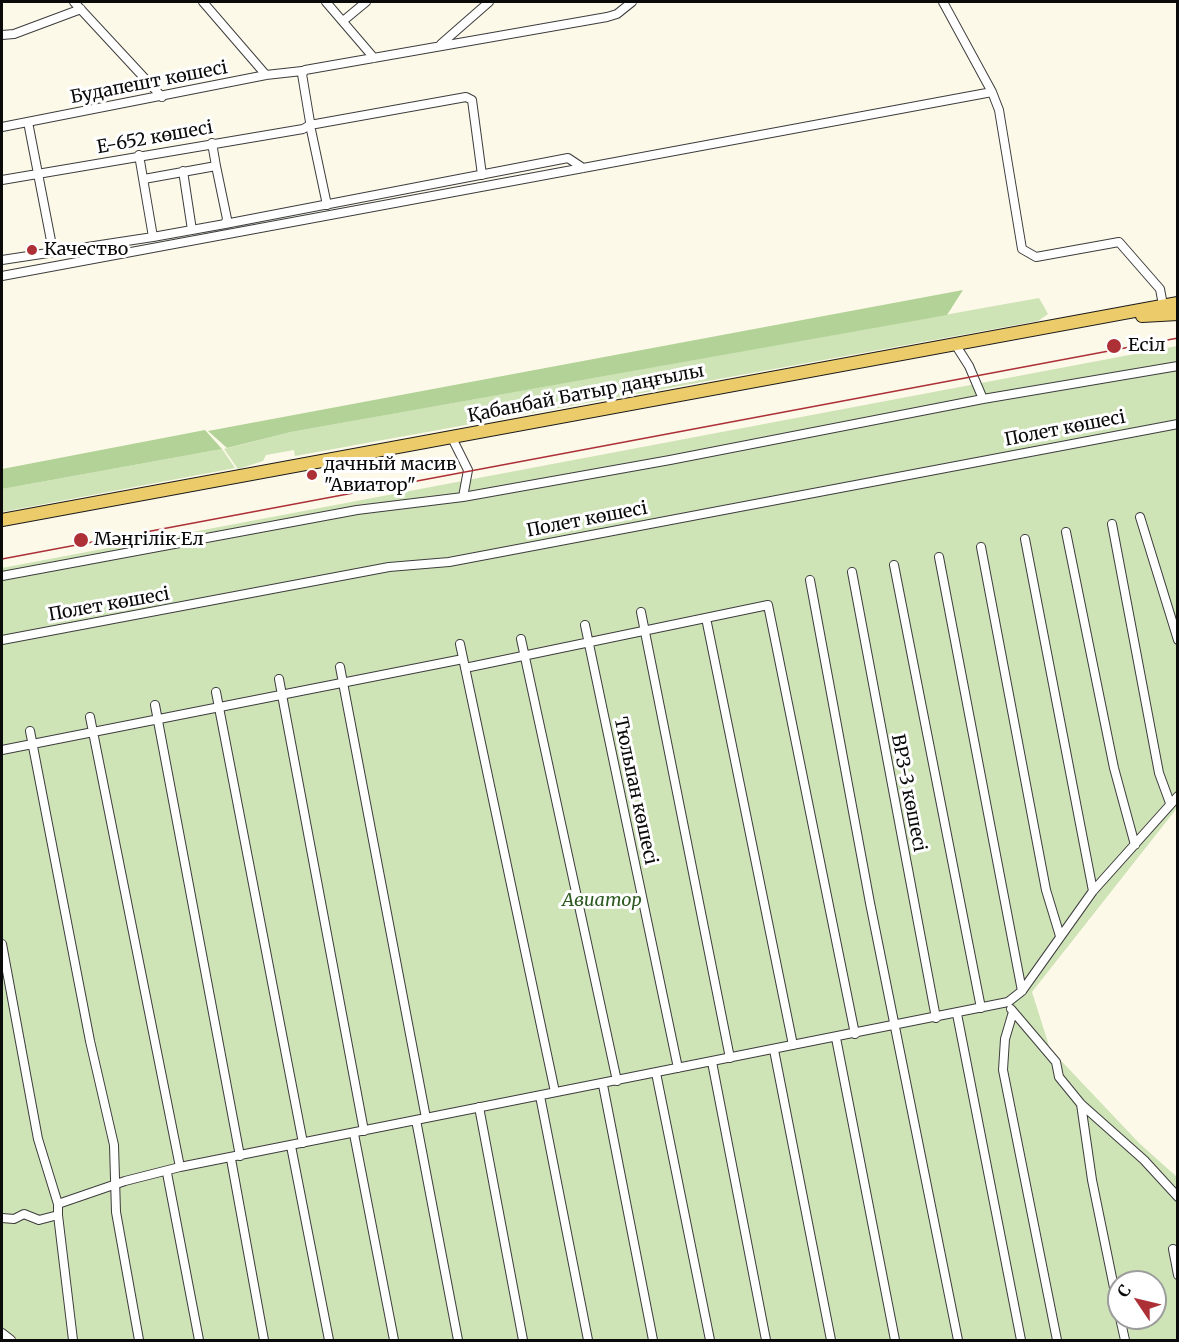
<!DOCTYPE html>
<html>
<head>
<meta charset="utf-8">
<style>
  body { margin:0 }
  #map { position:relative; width:1179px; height:1342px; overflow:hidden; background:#fdf9e9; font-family:Merriweather,serif }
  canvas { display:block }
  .frame { position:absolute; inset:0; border:3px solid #0a0a0a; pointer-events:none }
  .north { position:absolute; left:1107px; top:1270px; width:60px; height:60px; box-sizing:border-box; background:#fff; border:2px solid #9d9d9d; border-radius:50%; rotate:305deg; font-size:16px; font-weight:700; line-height:24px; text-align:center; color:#0a0a0a }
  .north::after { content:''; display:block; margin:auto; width:21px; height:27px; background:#ac3036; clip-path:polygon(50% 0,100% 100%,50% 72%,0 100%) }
</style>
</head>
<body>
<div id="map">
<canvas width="1179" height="1342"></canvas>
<div class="frame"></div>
<div class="north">С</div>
</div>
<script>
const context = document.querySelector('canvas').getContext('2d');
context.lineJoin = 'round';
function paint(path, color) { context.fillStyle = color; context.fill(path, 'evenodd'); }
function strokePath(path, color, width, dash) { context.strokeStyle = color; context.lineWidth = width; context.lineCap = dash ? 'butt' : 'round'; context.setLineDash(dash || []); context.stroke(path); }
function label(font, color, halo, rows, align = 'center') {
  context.font = font + ' Merriweather,serif'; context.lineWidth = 6; context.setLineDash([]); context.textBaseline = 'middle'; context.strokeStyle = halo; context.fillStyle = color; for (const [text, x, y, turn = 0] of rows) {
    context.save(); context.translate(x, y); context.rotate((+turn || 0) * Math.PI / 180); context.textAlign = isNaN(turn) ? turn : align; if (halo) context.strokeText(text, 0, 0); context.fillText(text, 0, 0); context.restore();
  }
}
paint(new Path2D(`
  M1039,298L1048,314L1038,321L295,456L294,450L266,455L263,461L238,469L224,449L291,432Z
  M1177,346V808L1032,992L1050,1049L1139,1143L1177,1177V1340H7L2,1336V568ZM1119,1282H1155V1318H1119Z
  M222,449L235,468L2,512V489Z`), '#cee3b6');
paint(new Path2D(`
  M963,290L947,315L291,432L227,448L208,431Z
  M205,430L222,449L2,489V469Z`), '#b2d297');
const minor = new Path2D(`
  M74,2L162,97
  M203,2L266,75
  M326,2L374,58
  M943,2L992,92
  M343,21L366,2
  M2,35L14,34L81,9
  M441,44L489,2
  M28,122L53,251
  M2,127L266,75L302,71
  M212,143L216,166
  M139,155L153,237L225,224L227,219L216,166L144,179
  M183,171L192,230
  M2,180L303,129L310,125V122L302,74L305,70L607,17L617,14L632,2
  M327,205L310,125L466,97L472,100L482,175
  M225,224L568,158L583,168
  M2,260L153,237
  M2,276L992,92L999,110L1022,249L1036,257L1119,242L1160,289L1163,305
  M955,344L969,366L983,399
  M452,438L468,470L463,497
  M1140,517L1178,640
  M1112,524L1159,773L1170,803
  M1066,532L1114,768L1135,845
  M1025,539L1093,891
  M981,547L1046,890L1060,936
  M939,557L1022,991
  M894,565L981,1008
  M852,572L936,1018
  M2,576L357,510L463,497L670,460L983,399L1178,366
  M810,580L870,903L958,1340
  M641,612L730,1058
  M706,618L793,1045
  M585,625L678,1068
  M521,639L617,1081
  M2,640L389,567L449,562L1178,424
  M460,644L555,1092
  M340,667L426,1118
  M465,668L768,605L855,1034
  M279,679L364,1131
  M216,692L303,1143
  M155,705L240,1156
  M90,717L180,1167
  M30,731L90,1041L114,1145L116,1212L139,1340
  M2,750L463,659
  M2,944L38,1139L58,1204V1215L39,1220L24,1214L14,1219L2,1218
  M1011,1009L1056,1062L1059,1077L1081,1104L1144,1160L1178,1197
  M1013,1012L1005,1039L1003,1070L1057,1340
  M957,1014L1021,1340
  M836,1038L895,1340
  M774,1050L831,1340
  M712,1062L766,1340
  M656,1073L710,1340
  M603,1085L653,1340
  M540,1096L588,1340
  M1081,1104L1092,1180L1119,1312
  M479,1107L523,1340
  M416,1120L458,1340
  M354,1134L394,1340
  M291,1146L329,1340
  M231,1159L264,1340
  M167,1173L199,1340
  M58,1204L125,1181L180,1167L1008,1002L1022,991L1093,891L1178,796
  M58,1215L73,1340
  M1173,1249L1178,1275
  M1120,1318L1125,1340
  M2,1333L11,1340`);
const primary = new Path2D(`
  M1142,316L1178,314
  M2,520L1178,303`);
strokePath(minor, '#3d3d3d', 10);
strokePath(primary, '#1b1b1b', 14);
strokePath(minor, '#fff', 8);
strokePath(primary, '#eccc6a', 12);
strokePath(new Path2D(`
  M2,559L1178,338`), '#ac3036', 1.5);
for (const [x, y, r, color] of [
  [32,250,6,"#ac3036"],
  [1114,346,8,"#ac3036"],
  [312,475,6,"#ac3036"],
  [81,540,8,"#ac3036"]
]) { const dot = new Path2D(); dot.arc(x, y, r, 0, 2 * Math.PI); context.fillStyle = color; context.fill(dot); strokePath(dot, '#fff', 2); }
label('18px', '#0a0a0a', '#fff', [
  ["Будапешт көшесі",149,83,-11],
  ["Е-652 көшесі",155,138,-10],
  ["Қабанбай Батыр даңғылы",586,394,-11],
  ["Полет көшесі",1065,429,-11],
  ["Полет көшесі",587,520,-11],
  ["Полет көшесі",109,605,-10],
  ["Тюльпан көшесі",635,791,78],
  ["ВРЗ-3 көшесі",908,793,79]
]);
label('18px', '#0a0a0a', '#fff', [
  ["Качество",44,250],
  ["Есіл",1128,346],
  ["дачный масив",324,465],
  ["\"Авиатор\"",324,486],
  ["Мәңгілік Ел",94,540]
], 'left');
label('italic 18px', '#2d5a21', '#fff', [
  ["Авиатор",602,901]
]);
</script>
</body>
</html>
